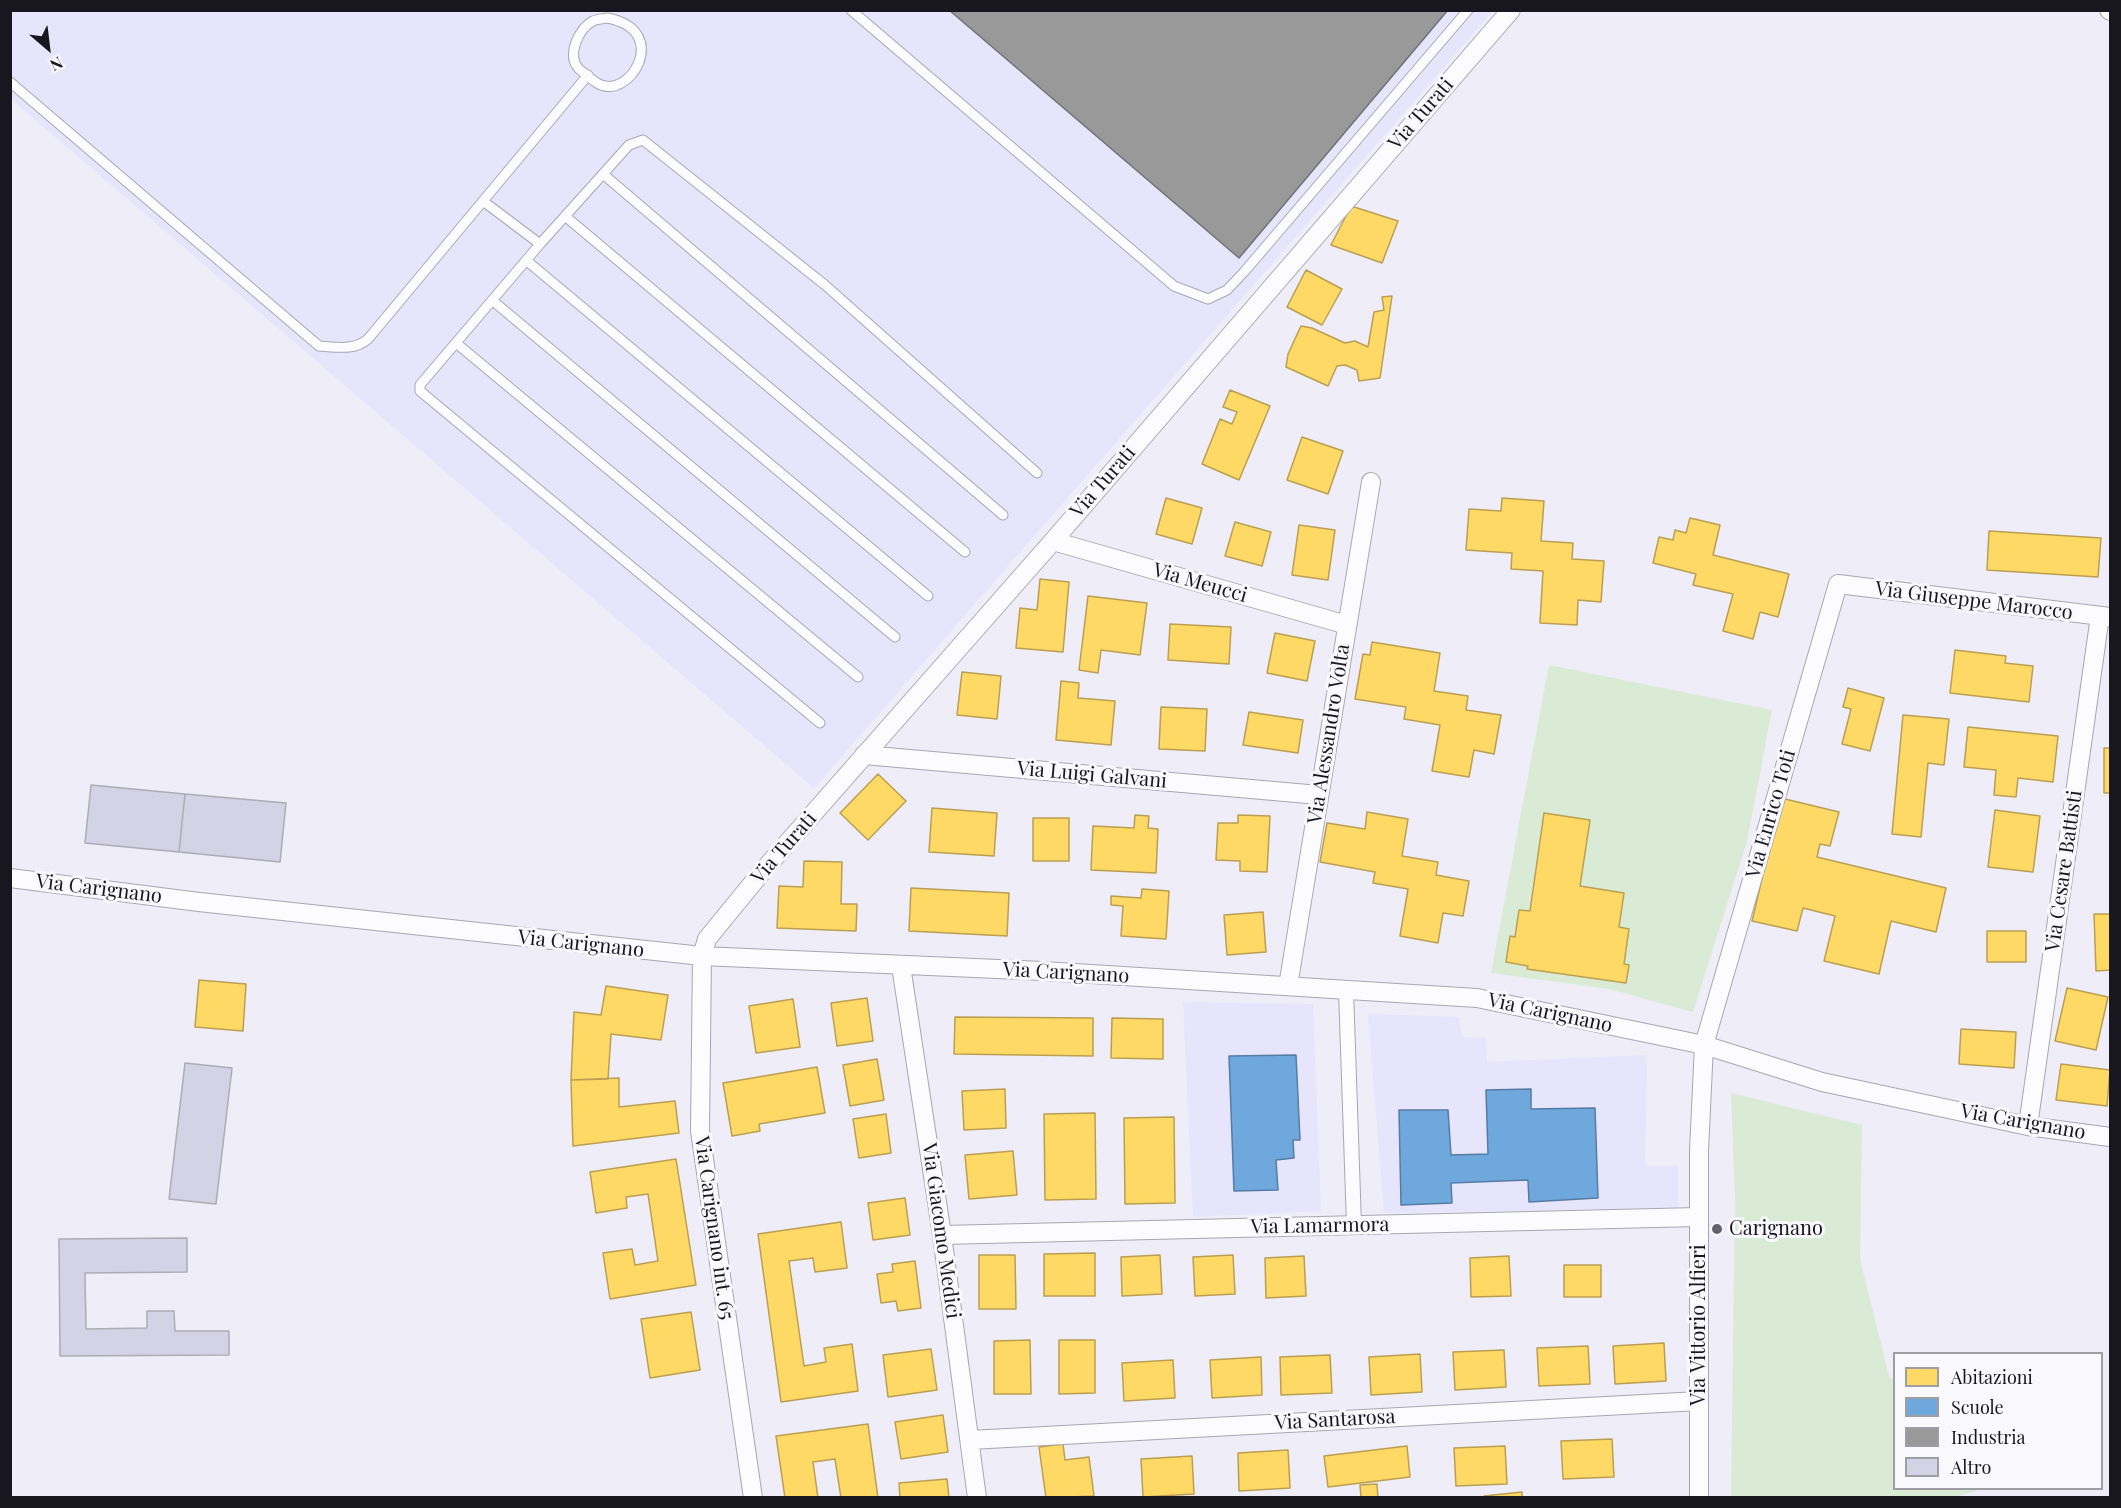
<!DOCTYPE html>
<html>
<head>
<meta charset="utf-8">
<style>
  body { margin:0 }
  #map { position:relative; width:2121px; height:1508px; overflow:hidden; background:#eeedf8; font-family:"Playfair Display",serif }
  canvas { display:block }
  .frame { position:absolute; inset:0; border:12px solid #181720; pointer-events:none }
  .legend { position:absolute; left:1893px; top:1352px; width:210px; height:138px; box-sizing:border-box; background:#f9f8fd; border:2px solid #9f9ea5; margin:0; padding:8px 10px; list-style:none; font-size:18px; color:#181720 }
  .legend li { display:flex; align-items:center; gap:12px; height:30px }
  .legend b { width:30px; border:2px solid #9f9ea5 }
  .north { position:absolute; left:18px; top:18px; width:60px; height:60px; -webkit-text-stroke:4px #f9f8fd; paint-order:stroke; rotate:152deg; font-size:16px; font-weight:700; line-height:24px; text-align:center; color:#181720 }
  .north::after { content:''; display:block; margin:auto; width:21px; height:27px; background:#181720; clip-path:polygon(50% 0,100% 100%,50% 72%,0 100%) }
</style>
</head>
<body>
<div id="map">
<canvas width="2121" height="1508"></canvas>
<div class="frame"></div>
<ul class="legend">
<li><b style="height:16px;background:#ffd966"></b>Abitazioni</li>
<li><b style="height:16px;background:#6fa8dc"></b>Scuole</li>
<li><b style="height:16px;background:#999"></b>Industria</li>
<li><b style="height:16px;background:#d4d2e5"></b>Altro</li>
</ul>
<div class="north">N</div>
</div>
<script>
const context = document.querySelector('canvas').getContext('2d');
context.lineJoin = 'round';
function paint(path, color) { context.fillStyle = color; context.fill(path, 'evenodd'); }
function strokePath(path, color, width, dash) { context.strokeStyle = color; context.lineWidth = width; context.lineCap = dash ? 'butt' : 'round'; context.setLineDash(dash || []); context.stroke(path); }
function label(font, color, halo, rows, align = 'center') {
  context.font = font + ' "Playfair Display",serif'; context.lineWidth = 6; context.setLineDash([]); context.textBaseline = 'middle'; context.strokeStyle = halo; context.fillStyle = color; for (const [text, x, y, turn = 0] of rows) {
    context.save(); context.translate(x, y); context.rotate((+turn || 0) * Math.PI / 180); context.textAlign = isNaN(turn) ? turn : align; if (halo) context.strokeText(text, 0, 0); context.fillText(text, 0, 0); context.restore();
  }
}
paint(new Path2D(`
  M10,11H1493L814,788L11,99Z
  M1183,1002L1313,1004L1321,1211L1193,1217Z
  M1368,1014L1459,1017L1462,1037L1486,1038L1487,1062L1647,1055L1645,1166H1678V1208L1384,1213Z`), '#e7e5fb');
paint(new Path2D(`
  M1549,665L1772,710L1747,841L1693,1012L1609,989L1491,973Z
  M1731,1093L1862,1125L1860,1259L1889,1376L1894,1381V1488L1982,1489L1952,1498L1731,1497L1735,1197Z`), '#d9ebd4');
const homes = new Path2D(`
  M1351,206L1398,221L1382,263L1331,245Z
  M1306,270L1342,289L1322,325L1287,307Z
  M1392,296L1380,378L1359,381L1357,370L1345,365L1337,366L1328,386L1286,367L1288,354L1301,326L1312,328L1345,343L1355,341L1368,347L1374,312L1384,310L1382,297Z
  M1230,390L1270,406L1239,480L1202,464L1220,419L1232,424L1237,412L1223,407Z
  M1302,437L1343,451L1328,494L1287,480Z
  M1166,498L1202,508L1192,544L1156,534Z
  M1502,498L1544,501L1541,541L1573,543L1572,559L1604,561L1601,602L1578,600L1577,625L1540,623L1543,571L1511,569L1512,553L1466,550L1469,509L1501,511Z
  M1690,518L1720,525L1713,555L1789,574L1778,617L1760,612L1753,639L1723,631L1733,594L1693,585L1696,574L1653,563L1659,537L1673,540L1675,530L1686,533Z
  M1235,522L1271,532L1262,566L1225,556Z
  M1299,525L1335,530L1328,580L1292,575Z
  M1989,531L2101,538L2098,577L1987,570Z
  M1040,579L1069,582L1063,652L1016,648L1020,608L1037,610Z
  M1088,596L1147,603L1140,655L1101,650L1098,673L1079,670Z
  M1170,624L1231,627L1229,664L1168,660Z
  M1275,633L1315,641L1307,681L1267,673Z
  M1372,642L1440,653L1434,691L1468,696L1466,710L1501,715L1494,754L1474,750L1469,777L1432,771L1440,725L1404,719L1406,707L1355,699L1363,654L1370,655Z
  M1955,650L2006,656L2005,663L2033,666L2029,702L1950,693Z
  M962,672L1001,676L997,719L957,715Z
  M1061,681L1079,683L1078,698L1115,701L1111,745L1056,740Z
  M1848,688L1884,698L1870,751L1842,744L1851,709L1843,707Z
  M1161,707L1207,709L1205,751L1159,749Z
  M1249,712L1303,720L1298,753L1243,745Z
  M1903,715L1949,719L1944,765L1928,763L1921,837L1892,834Z
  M1968,727L2058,736L2053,782L2018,778L2016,797L1994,795L1996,770L1964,767Z
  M2104,748H2110V793H2104Z
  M878,774L906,801L868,840L840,813Z
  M1781,798L1839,812L1830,846L1820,844L1817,857L1946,888L1936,932L1891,921L1879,974L1824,961L1835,916L1803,908L1797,931L1752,921Z
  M932,808L997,813L994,856L929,852Z
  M1995,810L2040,816L2033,872L1988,867Z
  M1367,812L1408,819L1402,856L1438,862L1436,875L1469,881L1463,916L1443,913L1438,943L1400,936L1408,889L1373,883L1375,872L1320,862L1327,823L1365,829Z
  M1544,813L1590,820L1580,886L1624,893L1619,927L1629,929L1624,964L1629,965L1626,983L1527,969L1528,966L1506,962L1510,936L1515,937L1519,910L1530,911Z
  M1135,815L1149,816L1148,828L1158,829L1156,873L1091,870L1093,826L1134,828Z
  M1238,815L1270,816L1267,872L1240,871V861L1216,860L1218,823H1238Z
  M1033,818H1069V861H1033Z
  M804,861L842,862L841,904H857L856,931L777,928L779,886L803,887Z
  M911,888L1009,893L1007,936L909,931Z
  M1142,889L1169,891L1166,939L1121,936L1123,906L1111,905V896L1141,898Z
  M1263,912L1266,952L1227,955L1224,915Z
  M2094,914H2110V970L2096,971Z
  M1987,931H2026V962H1987Z
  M199,980L246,984L243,1031L195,1027Z
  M606,986L668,995L661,1040L611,1034L608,1079L571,1080L574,1012L601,1015Z
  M2067,988L2108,997L2096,1050L2055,1041Z
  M867,998L873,1041L837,1046L831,1003Z
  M793,999L800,1047L756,1053L749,1006Z
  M955,1017L1093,1018V1056L954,1054Z
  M1112,1018L1163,1019V1059L1111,1058Z
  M1961,1029L2016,1032L2014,1068L1959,1064Z
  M877,1059L884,1100L850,1106L843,1065Z
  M2061,1064L2110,1070L2107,1106L2056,1100Z
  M817,1067L825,1113L759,1124L760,1131L732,1136L723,1083Z
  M619,1078V1107L675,1101L679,1133L573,1146L571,1080Z
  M1005,1089L1006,1128L964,1130L962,1091Z
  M1095,1113L1096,1199L1045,1200L1044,1114Z
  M886,1114L891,1153L859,1158L853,1119Z
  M1174,1117L1175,1203L1125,1204L1124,1118Z
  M1013,1151L1017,1195L969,1199L965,1155Z
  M676,1159L696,1285L610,1299L603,1253L632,1249L635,1265L658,1261L648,1194L626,1197L627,1208L596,1213L590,1172Z
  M905,1198L910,1235L873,1240L868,1203Z
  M841,1222L847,1268L815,1272L813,1258L789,1261L804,1366L826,1362L824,1348L852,1344L858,1391L781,1402L758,1234Z
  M1095,1253V1296H1044V1254Z
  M979,1255H1015L1016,1309H979Z
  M1160,1255L1162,1294L1122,1296L1121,1257Z
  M1233,1255L1235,1294L1195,1296L1193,1257Z
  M1304,1256L1306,1296L1266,1298L1265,1258Z
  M1509,1256L1511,1296L1471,1297L1470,1258Z
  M915,1261L921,1308L898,1311L896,1301L881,1303L877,1274L893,1272L892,1264Z
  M1564,1265H1601V1297H1564Z
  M691,1312L700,1370L650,1378L641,1319Z
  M1030,1340L1031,1394H994V1341Z
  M1059,1340H1095V1393L1059,1394Z
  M1664,1343L1666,1381L1615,1384L1613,1346Z
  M1588,1346L1590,1384L1539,1386L1537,1348Z
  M931,1349L937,1390L888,1397L883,1355Z
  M1504,1350L1506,1387L1455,1390L1453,1352Z
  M1420,1354L1422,1392L1371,1395L1369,1357Z
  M1330,1355L1332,1393L1281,1395L1280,1357Z
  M1261,1357L1262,1395L1212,1398L1210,1360Z
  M1173,1360L1175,1398L1124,1401L1122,1363Z
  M943,1415L948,1452L901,1459L895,1422Z
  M868,1424L878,1498H841L835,1459L813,1462L818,1498H785L776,1436Z
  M1612,1439L1614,1477L1563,1479L1561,1441Z
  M1063,1444L1065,1460L1089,1457L1094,1496L1046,1498L1039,1447Z
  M1407,1446L1410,1477L1328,1487L1324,1456Z
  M1505,1446L1507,1484L1456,1486L1454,1448Z
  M1288,1450L1290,1488L1239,1491L1238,1453Z
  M1192,1456L1194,1494L1143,1497L1141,1459Z
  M947,1479L949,1498H900L899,1483Z
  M1377,1484L1378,1498H1361L1360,1485Z
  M1522,1492V1498H1484V1496Z`);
paint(homes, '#ffd966');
strokePath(homes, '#ba9f51', 1.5);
const schools = new Path2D(`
  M1296,1055L1300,1140H1293L1294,1158L1276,1160L1278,1190L1234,1191L1229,1056Z
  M1531,1089V1109L1595,1108L1598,1198L1529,1202L1528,1180L1451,1183L1452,1203L1401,1205L1399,1110H1448L1451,1155L1488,1154L1486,1090Z`);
paint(schools, '#6fa8dc');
strokePath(schools, '#557ca4', 1.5);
const industry = new Path2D(`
  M949,10H1448L1239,258Z`);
paint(industry, '#999');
strokePath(industry, '#727275', 1.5);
const building = new Path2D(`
  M91,785L185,794L179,852L85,843Z
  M185,794L286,803L280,862L179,852Z
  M185,1063L232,1068L216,1204L169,1199Z
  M187,1238V1272L85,1273L86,1329L147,1328V1311H174L175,1331H229V1355L60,1356L59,1239Z`);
paint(building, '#d4d2e5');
strokePath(building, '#adacb4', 1.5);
const service = new Path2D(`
  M851,10L1174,286L1208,299L1227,290L1244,272L1468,10
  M607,18C673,30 629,103 597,83C592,80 584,73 579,69C566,55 579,28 593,21C597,19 603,19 607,18Z
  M10,82L319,346C337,347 354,351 368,339L588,75
  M603,174L1003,515
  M483,201L540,244
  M565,216L965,552
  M527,261L928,596
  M493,301L895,637
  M456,343L858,677
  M820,723L420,391V385L540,244L629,145L643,140L825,285L1037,473`);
const pedestrian = new Path2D(`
  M1346,990L1354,1225`);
const minor = new Path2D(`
  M2109,10L2110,11
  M1053,541L1347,625
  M864,755L1319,795
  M10,878L199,902L702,956L1043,971L1477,998L1704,1045L1822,1082L2028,1126L2110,1137
  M901,966L942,1235L977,1498
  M1288,986L1371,482
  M2028,1126L2100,616
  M942,1235L1698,1217
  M970,1440L1699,1401
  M753,1498L700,1131L702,956L707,939L761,873L1053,541L1511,10
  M1699,1498V1151L1704,1045L1838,584L2110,617`);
strokePath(service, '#a8a7b0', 11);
strokePath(pedestrian, '#a8a7b0', 16);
strokePath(minor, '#a8a7b0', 20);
strokePath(service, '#fcfcfe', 9);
strokePath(pedestrian, '#fcfcfe', 14);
strokePath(minor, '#fcfcfe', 18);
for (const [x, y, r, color] of [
  [1717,1229,6,"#63626c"]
]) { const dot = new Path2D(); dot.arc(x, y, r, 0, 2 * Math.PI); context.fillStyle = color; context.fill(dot); strokePath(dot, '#f9f8fd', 2); }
label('20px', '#181720', '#f9f8fd', [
  ["Via Turati",1421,114,-49],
  ["Via Turati",1103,482,-49],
  ["Via Meucci",1200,583,16],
  ["Via Giuseppe Marocco",1974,601,7],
  ["Via Alessandro Volta",1329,734,-81],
  ["Via Luigi Galvani",1092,775,5],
  ["Via Enrico Toti",1771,814,-74],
  ["Via Turati",784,848,-49],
  ["Via Cesare Battisti",2064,871,-82],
  ["Via Carignano",99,889,7],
  ["Via Carignano",581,944,6],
  ["Via Carignano",1066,973,3],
  ["Via Carignano",1550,1013,12],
  ["Via Carignano",2023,1122,10],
  ["Via Lamarmora",1320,1226,-1],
  ["Via Carignano int. 65",714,1228,82],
  ["Via Giacomo Medici",941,1231,82],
  ["Via Vittorio Alfieri",1699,1325,-90],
  ["Via Santarosa",1335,1420,-3]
]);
label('20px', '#181720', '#f9f8fd', [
  ["Carignano",1729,1229]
], 'left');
</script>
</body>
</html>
